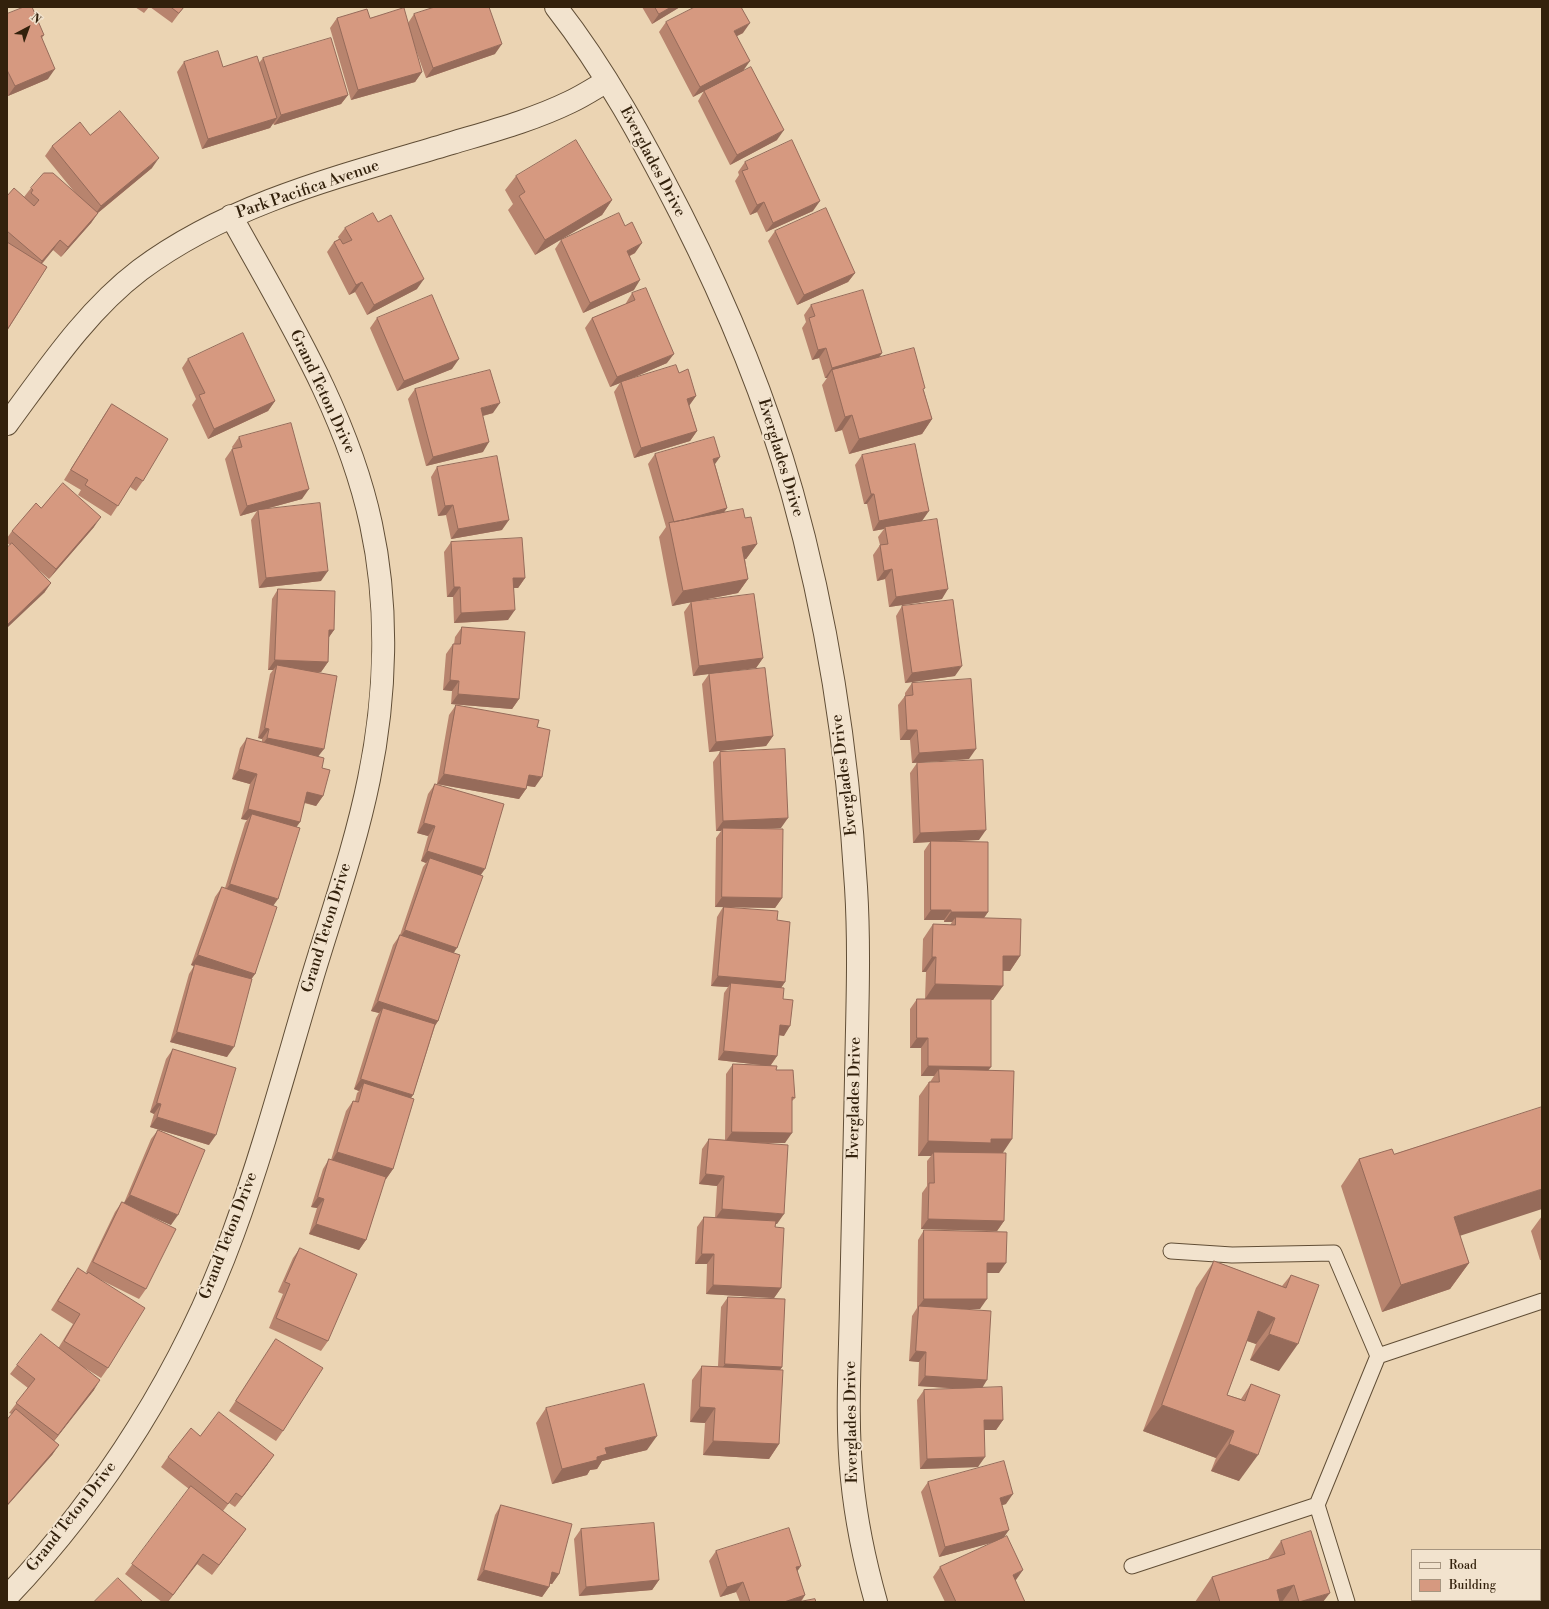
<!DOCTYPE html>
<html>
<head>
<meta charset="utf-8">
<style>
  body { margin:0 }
  #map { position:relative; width:1549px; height:1609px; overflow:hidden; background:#ebd4b3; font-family:"Libre Bodoni",serif }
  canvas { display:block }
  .frame { position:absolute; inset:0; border:8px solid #33210c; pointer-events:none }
  .legend { position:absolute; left:1411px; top:1549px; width:130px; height:52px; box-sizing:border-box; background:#f2e3ce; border:1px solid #a69580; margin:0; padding:5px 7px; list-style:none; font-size:12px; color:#33210c }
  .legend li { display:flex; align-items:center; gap:8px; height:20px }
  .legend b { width:20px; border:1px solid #a69580 }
  .north { position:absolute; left:8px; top:8px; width:40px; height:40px; -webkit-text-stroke:3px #f2e3ce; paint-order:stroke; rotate:41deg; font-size:11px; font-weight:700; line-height:16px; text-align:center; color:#33210c }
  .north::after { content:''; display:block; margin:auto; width:14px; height:18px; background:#33210c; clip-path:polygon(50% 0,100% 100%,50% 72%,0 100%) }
</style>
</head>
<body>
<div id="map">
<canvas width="1549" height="1609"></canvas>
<div class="frame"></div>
<ul class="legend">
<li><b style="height:5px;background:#f2e3ce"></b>Road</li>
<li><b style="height:11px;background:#d69980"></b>Building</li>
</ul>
<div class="north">N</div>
</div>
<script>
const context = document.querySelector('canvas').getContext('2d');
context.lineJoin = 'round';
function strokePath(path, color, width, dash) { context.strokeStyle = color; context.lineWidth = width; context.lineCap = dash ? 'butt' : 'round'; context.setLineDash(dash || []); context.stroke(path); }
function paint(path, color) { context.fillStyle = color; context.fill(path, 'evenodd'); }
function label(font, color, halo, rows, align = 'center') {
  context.font = font + ' "Libre Bodoni",serif'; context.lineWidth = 4; context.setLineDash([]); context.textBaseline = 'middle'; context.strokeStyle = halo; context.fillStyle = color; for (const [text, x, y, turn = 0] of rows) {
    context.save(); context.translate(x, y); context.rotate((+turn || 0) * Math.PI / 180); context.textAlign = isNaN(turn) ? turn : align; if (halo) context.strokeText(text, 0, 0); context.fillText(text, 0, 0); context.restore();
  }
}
const lane = new Path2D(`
  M1171,1251L1232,1255L1334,1253L1378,1356L1317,1505L1347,1602
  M1378,1356L1542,1301
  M1132,1566L1317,1505`);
const street = new Path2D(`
  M556,7C606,71 644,142 681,214C726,303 765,396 792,492C828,621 848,754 856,887C860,951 857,1015 856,1079C854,1154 853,1229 851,1304C850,1362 846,1421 852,1479C856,1520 865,1563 876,1602
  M7,424C47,370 86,311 140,270C231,202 345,175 452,143C492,131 533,120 570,102C583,96 595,88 607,81
  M7,1597C105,1494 184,1368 233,1234C263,1152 286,1066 311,982C331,915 355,848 369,779C386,696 389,607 371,524C347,412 285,314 231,216`);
strokePath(lane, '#614e36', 17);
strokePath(street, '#614e36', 24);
strokePath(lane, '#f2e3ce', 15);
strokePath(street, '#f2e3ce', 22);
paint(new Path2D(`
  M135,7H149L144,13Z
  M150,7H184L172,23Z
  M642,7H680L652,24Z
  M7,14L44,35L42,38L48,79L8,96L7,95Z
  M414,14L495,54L426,78L413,42L422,72L415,82L351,100L330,28L337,18H370L408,23Z
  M666,22L743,33L737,36L743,71L693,97L659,32Z
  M263,58L348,95L341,104L274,125L273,123L270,128L202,149L177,72L184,62L223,67L259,63Z
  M704,91L777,140L730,165L698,101Z
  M90,135L152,168L98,213L91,223L61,257L53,250L42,264L47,267L7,331V196L24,197L31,188L76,194L45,156L52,146Z
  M745,162L813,211L766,232L757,212L750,215L735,181L739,175L738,172Z
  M516,176L612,200L602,215L535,255L508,210L513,204L505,190Z
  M378,222L417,289L367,315L355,292L349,295L327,252L334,242L339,239L338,237L345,228Z
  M775,231L855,273L848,282L797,305L768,241Z
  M561,240L635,253L630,256L634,290L583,313L555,249Z
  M632,293L667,363L628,380L679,373L696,396L689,405L697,431L690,441L634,458L614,392L620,383L610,387L585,328L592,318L626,304V303Z
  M811,305L882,353L879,357L924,391L932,419L922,434L849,454L842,430L835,432L822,385L827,378H825L819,358L812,360L802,328L806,322L804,315Z
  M377,318L452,369L397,391L370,328Z
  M188,359L275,401L268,411L208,439L192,405L196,399L182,368Z
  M415,389L493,413L483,416V452L426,466L408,399Z
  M112,404L143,481L136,491L130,487L111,516L78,495L81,490L64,480L105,414Z
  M239,437L302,499L265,509L321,581L259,588L251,520L257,511L240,516L225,459L232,449H233L232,447Z
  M655,454L715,464L727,508L724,512L745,518L757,544L746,559H745L748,579L738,593L692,602L763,658L756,668L693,676L684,612L691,602L672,606L659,537L666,527L648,464Z
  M862,455L922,521L910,523L942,599L889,607L885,579L877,581L873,555L880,545L878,537L884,529L873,531L867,504H864L855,465Z
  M437,467L502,530L451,539L446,515L438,516L431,477Z
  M41,508L94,527L49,579L38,569L51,583L44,593L10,545L7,543V538L12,531Z
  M451,542L525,578L518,588H514L508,620L454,623L453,597H447L444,552Z
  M278,589L334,630L329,637L328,662L321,672H317L318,757L322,768L323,796L316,806L304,803L300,822L296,827L273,905L255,974L251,979L227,1057L170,1042L189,974L194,966L191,965L215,897L222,887L225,888L245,823L247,820L241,819L250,784L232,779L240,748L247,738L262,742V739L258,738L270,674L273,670H268L272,599Z
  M902,606L955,676L905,683L896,616Z
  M462,627L519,699L512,709L451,704L452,691L443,690L446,654L453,644H454L455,637Z
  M709,674L773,736L766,746L709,752L702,684Z
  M912,683L969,759L912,763L910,740H900L898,705L905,696V693Z
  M456,705L537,727L535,787L527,786L526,789L519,799L437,784L449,715Z
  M720,752L781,828L765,829L782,898L775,908L732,907L777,920L785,982L781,988L783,999L784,1036L779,1035L777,1056L771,1065L776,1070L795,1098L792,1101L785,1143H758L777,1224H776L775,1227L781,1288L774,1298L706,1294L707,1264H695L697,1227L704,1217L715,1218L717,1186L699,1184L702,1149L709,1139L725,1140L726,1074L733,1064L761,1065L718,1060L724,993L728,987L711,986L717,917L723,907H715L716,838L721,831H716L713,762Z
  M917,763L979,840L952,841L988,912L984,918L1020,956L1010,971H1003L993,1000H991L988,1070L1003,1153L1004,1221L997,1231L921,1229L922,1193L927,1186V1161L931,1156H918L919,1096L929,1082H930L934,1076H921V1048H910V1009L917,999H937H925L926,972H922L923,939L933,924L950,925L952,922H944V920H924V851L930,842L913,843L910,773Z
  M435,784L481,875L454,953L438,1021L435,1026L413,1095L411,1098L393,1169L386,1179H385L366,1240L359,1250L309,1234L317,1208L311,1207L323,1169L329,1159L331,1160L346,1111L353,1101H355L357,1093L359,1091L354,1089L376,1018L379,1013L371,1011L393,945L400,935L423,867L426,863L421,861L428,836L417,833L428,794Z
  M173,1049L209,1145L150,1127L154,1114L150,1112L166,1059Z
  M158,1130L171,1225L147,1214L146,1289L139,1299L97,1278L108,1368L101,1378L85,1368L94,1390L54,1441L59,1445L52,1455L7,1506V1420L12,1414L9,1413L28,1388L10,1374L17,1365L59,1347L73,1324L51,1310L71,1278L78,1268L87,1274V1273L86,1272L115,1212L122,1202L124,1203L151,1139Z
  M1394,1154L1460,1236L1469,1263L1450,1289L1382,1312L1341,1186L1359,1159Z
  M1542,1216V1260H1540L1531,1231Z
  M924,1230L999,1273H987L980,1309H961L982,1388L1003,1420L996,1430H984L978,1467L920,1469L917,1400L924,1390L963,1389L918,1386L919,1362L909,1361L912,1316L917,1308L918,1240Z
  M300,1248L328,1341L321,1351L269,1328L283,1294L278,1292L293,1258Z
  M1214,1261L1282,1286L1291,1275L1279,1371L1250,1360L1256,1344L1247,1341L1227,1395L1241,1399L1251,1384L1239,1481L1211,1471L1216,1458L1143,1431L1196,1288Z
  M728,1297L782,1367L780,1370L779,1444L769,1459L703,1455L705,1423L690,1422L692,1380L702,1366H718L721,1307Z
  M276,1339L283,1431L276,1441L229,1411Z
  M546,1408L647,1450L602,1461L597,1469L590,1470L587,1475L552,1484L536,1423Z
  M200,1436L267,1465L235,1507L229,1503L223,1511L246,1529L212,1575L197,1564L168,1602H162L125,1574L189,1489L161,1467L168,1457Z
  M928,1482L1006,1504L1002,1505L1003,1538L1016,1580L1015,1581L1025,1602H945L933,1577L940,1567L997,1541L939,1557L921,1492Z
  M501,1505L559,1574L552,1584H550L549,1587L542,1597L477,1580L495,1515Z
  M581,1529L659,1580L652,1590L579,1596L574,1539Z
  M1281,1541L1323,1602H1195L1212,1577L1268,1559Z
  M716,1551L797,1572L805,1595L801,1602H816H740L736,1592L720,1597L709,1561Z`), '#b8846e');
paint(new Path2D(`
  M671,7H680L652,24L659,14Z
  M750,23L743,33L727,41L734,31Z
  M502,44L495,54L426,78L433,68Z
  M750,61L743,71L693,97L700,87Z
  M55,69L48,79L8,96L15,86Z
  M422,72L415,82L351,100L358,90Z
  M348,95L341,104L274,125L281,115Z
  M277,118L270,128L202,149L208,139Z
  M784,130L777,140L730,165L737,155Z
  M159,158L152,168L94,216L101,206Z
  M612,200L602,215L535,255L545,240Z
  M820,201L813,211L766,232L773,223Z
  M764,202L757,212L750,215L757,205Z
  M98,213L91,223L61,257L68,247Z
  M60,240L53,250L35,271L42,261Z
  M642,243L635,253L620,260L627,251Z
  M855,273L848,282L797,305L804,295Z
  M424,279L417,289L367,315L374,305Z
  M640,280L634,290L583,313L590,303Z
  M362,282L355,292L349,295L356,285Z
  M826,348L819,358L812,360L818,350Z
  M882,353L875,363L832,370L827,378H825L832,368Z
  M674,354L667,363L621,383V382L620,383L610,387L617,377Z
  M459,359L452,369L397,391L404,381Z
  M696,396L689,406L687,399Z
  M275,401L268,411L208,439L214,429Z
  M500,403L493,413L474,418L481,408Z
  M852,415L842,430L835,432L845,417Z
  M932,419L922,434L849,454L859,439Z
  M697,431L690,441L634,458L641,448Z
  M489,442L483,452L426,466L433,457Z
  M720,457L713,467V459Z
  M309,489L302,499L258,511V510L257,511L240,516L247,506Z
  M871,494H874L867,504H864Z
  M453,505L446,515L438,516L445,506Z
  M727,508L720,518L674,523Z
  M929,511L922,521L885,528V527L884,529L873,531L879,521Z
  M101,517L94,527L49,579L56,569Z
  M509,520L502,530L451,539L458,529Z
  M757,544L746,559L732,561L742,547Z
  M892,569L885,579L877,581L884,571Z
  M328,571L321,581L259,588L266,578Z
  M513,578H525L518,588H506Z
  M748,579L738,593L672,606L683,591Z
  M51,583L44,593L7,628V625Z
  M454,587H460L453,597H447Z
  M948,589L942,599L889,607L896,597Z
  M515,610L508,620L454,623L461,613Z
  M329,630H334L327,640Z
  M763,658L756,668L693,676L699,666Z
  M275,660L328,662L321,672L276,670L277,665L273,670H268Z
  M962,666L955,676L905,683L912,673Z
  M450,680L459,681L452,691L443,690Z
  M458,694L519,699L512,709L451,704Z
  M265,728L269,729L262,739L258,738Z
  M907,730H917L910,740H900Z
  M773,736L766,746L709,752L716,742Z
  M267,738L324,749L317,758L260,748Z
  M976,749L969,759L912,763L919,753Z
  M239,769L257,774L250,784L232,779Z
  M444,774L526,789L519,799L437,784Z
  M529,775L542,777L535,787L522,785Z
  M307,792L323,796L316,806L300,801Z
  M248,809L300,822L293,832L252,814L247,820L241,819Z
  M788,818L781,828L723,830V828L721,831H716L723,821Z
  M424,823L435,826L428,836L417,833Z
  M986,830L979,840L931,842V841L930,842L913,843L920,833Z
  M427,851L485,869L478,879L430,858L426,863L421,861Z
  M230,884L278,899L271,909L223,894Z
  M722,897L782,898L775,908L715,907Z
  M931,910H951L944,920H924Z
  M951,912H988L981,922L956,917L952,922H944Z
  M405,930L457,948L450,958L398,940Z
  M198,955L255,974L248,984L195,964L194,966L191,965Z
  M1003,956H1020L1010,971L993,970Z
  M932,957H936L926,972H922Z
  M718,976L785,982L778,992L731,983L728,987L711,986Z
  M935,984L1003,986L993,1000L925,999Z
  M378,1001L438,1021L431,1031L383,1008L379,1013L371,1011Z
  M780,1025L790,1026L784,1036L773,1034Z
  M177,1032L234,1047L227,1057L170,1042Z
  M917,1038H928L921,1048H910Z
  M724,1051L777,1056L770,1066L718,1060Z
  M928,1066L991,1067L984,1076L939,1069L934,1076H921Z
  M361,1079L413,1095L406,1105L364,1083L359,1091L354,1089Z
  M157,1103L161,1104L154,1114L150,1112Z
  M157,1117L216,1135L209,1145L150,1127Z
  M732,1132L792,1133L785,1143L725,1142Z
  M991,1139H1012L1002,1154L934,1152L931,1156H918L928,1141Z
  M337,1152L393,1169L386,1179L331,1162Z
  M706,1174L724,1176L717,1186L699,1184Z
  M1542,1189V1209L1435,1244L1454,1217Z
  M130,1195L178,1215L171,1225L123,1204Z
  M318,1197L324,1199L317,1208L311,1207Z
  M722,1209L784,1214L777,1224L715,1219Z
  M928,1219L1004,1221L997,1231L921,1229Z
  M316,1224L366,1240L359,1250L309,1234Z
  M702,1254H714L707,1264H695Z
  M987,1263H1006L999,1273H980Z
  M1469,1263L1450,1289L1382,1312L1401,1285Z
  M713,1285L781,1288L774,1298L706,1294Z
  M924,1299H987L980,1309H919V1306Z
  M1258,1311L1275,1318L1256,1344L1239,1338Z
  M1269,1334L1298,1344L1279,1371L1250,1360Z
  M916,1351L926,1352L919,1362L909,1361Z
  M725,1364L782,1367L775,1377L718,1374Z
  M925,1376L987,1380L981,1390L918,1386Z
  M100,1380L94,1390L51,1445L58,1435Z
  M1162,1405L1234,1431L1216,1458L1143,1431Z
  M700,1407L715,1408L705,1423L690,1422Z
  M984,1420H1003L996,1430H977Z
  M657,1436L647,1450L602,1461L597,1469L590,1470L587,1475L552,1484L562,1469L597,1457L605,1448Z
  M713,1441L779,1444L769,1459L703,1455Z
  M1229,1444L1258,1455L1239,1481L1211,1471Z
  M59,1445L52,1455L7,1506L8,1504Z
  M274,1455L267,1465L235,1507L242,1497Z
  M985,1457L978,1467L920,1469L927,1459Z
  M1013,1494L1006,1504L993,1508L1000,1498Z
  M246,1529L239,1539L212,1575L219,1565Z
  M1009,1530L1002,1540L939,1557L945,1547Z
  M203,1554L197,1564L167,1602L173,1595Z
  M801,1566L794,1576L796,1567Z
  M484,1570L549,1587L542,1597L477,1580Z
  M1023,1570L1016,1580L1006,1585L1013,1575Z
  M552,1572L559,1574L552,1584L545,1582Z
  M659,1580L652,1590L579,1596L586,1587Z
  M743,1582L736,1592L720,1597L727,1587Z
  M1294,1585L1282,1602H1269L1277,1590Z
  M1330,1593L1323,1602H1299Z
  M805,1595L800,1602H784Z`), '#966b5a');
const building = new Path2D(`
  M24,7H32L44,35L41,36L55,69L15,86L7,70V14Z
  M171,7H184L179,13Z
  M435,7H489L502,44L433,68L414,14Z
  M655,7H671L659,14Z
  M695,7H741L750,23L734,31L750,61L700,87L666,22Z
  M404,8L422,72L358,90L337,18L367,9L370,18Z
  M331,38L348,95L281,115L263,58Z
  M218,51L223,67L257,56L277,118L208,139L184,62Z
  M751,67L784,130L737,155L704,91Z
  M120,111L159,158L101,206L52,146L80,122L90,135Z
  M576,140L612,200L545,240L519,196L525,192L516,176Z
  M792,140L820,201L773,223L764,202L757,205L742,171L748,169L745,162Z
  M44,173H53L98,213L68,247L60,240L42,261L7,231V196L14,188L34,206L39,200L31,193L33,190L31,188Z
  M826,208L855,273L804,295L775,231Z
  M373,213L378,222L391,215L424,279L374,305L362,282L356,285L334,242L340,239L343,244L352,240L345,228Z
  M619,213L625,226L632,222L642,243L627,251L640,280L590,303L561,240Z
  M7,242L47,267L7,330Z
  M646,288L674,354L617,377L592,318L635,300L632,293Z
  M863,290L882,353L832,368L826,348L818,350L809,318L815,316L811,305Z
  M432,295L459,359L404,381L377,318Z
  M243,333L275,401L214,429L199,395L205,393L188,359Z
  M914,348L925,388L923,389L932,419L859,439L852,415L845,417L832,370Z
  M676,365L679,373L688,369L696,396L687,399L697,431L641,448L621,382Z
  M490,370L500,403L481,408L489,442L433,457L415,389Z
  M112,404L168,439L143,481L136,477L118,506L85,485L88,480L71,470Z
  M291,423L309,489L247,506L232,449L242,447L239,437Z
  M714,437L720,457L713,459L727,508L687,519L674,522L655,454Z
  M915,444L929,511L879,521L874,494H871L862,455Z
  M497,456L509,520L458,529L453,505L445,506L437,467Z
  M63,483L101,517L56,569L12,531L36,503L41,508Z
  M320,503L328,571L266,578L258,510Z
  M743,509L745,518L751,517L757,544L742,547L748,579L683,591L669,523Z
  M937,519L948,589L896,597L892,569L884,571L880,545L888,544L885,527Z
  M522,538L525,578H513L515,610L461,613L460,587H454L451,542Z
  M12,543L51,583L7,625V548Z
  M278,589L335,591L334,630H329L328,662L275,660Z
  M754,594L763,658L699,666L691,602Z
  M953,600L962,666L912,673L902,606Z
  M462,627L525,632L519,699L458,694L459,681L450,680L453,644H460Z
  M277,665L337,676L324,749L267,738L269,729L265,728Z
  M765,668L773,736L716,742L709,674Z
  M971,679L976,749L919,753L917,730H907L905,696L913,695L912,683Z
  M456,705L539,720L537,727L550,730L542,777L529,775L526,789L444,774Z
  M247,738L324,758L322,768L330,770L323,796L307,792L300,822L248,809L257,774L239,769Z
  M785,749L788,818L723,821L720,752Z
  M983,760L986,830L920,833L917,763Z
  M435,784L504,804L485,869L427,851L435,826L424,823Z
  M252,814L300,828L278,899L230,884Z
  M723,828L783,829L782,898L722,897Z
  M931,841L988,842V912H951V910H931Z
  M430,858L483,876L457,948L405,930Z
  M222,887L277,907L255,974L198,955Z
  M724,907L778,911L777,920L790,922L785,982L718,976Z
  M956,917L1021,919L1020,956H1003V986L935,984L936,957H932L933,924L955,925Z
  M400,935L460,955L438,1021L378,1001Z
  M195,964L252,979L234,1047L177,1032Z
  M731,983L784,988L783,999L793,1000L790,1026L780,1025L777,1056L724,1051Z
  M917,999H991V1067L928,1066V1038H917Z
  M383,1008L435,1024L413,1095L361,1079Z
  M173,1049L236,1068L216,1135L157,1117L161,1104L157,1103Z
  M733,1064L777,1066L776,1070H793L795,1098L792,1097V1133L732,1132Z
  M939,1069L1014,1071L1012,1139H991V1143L928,1141L929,1082H939Z
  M364,1083L414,1099L393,1169L337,1152L353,1101L358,1102Z
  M1542,1107V1189L1454,1217L1469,1263L1401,1285L1359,1159L1392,1149L1394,1154Z
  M158,1130L205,1150L178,1215L130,1195Z
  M709,1139L788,1145L784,1214L722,1209L724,1176L706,1174Z
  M934,1152L1006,1153L1004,1221L928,1219L929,1183H934Z
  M329,1159L386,1177L366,1240L316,1224L324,1199L318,1197Z
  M122,1202L176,1229L146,1289L93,1262Z
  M704,1217L776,1221L775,1227L784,1228L781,1288L713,1285L714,1254H702Z
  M924,1230L1007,1232L1006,1263H987V1299H924Z
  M300,1248L357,1274L328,1341L276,1318L290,1284L285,1282Z
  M1214,1261L1286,1288L1291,1275L1319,1285L1298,1344L1269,1334L1275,1318L1258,1311L1227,1395L1245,1401L1251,1384L1280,1395L1258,1455L1229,1444L1234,1431L1162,1405Z
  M78,1268L87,1274L88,1272L145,1308L108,1368L64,1341L80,1314L58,1301Z
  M728,1297L785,1299L782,1367L725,1364Z
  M919,1306L991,1311L987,1380L925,1376L926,1352L916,1351Z
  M41,1334L100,1380L58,1435L16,1403L35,1379L17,1365Z
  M276,1339L323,1368L283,1431L236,1401Z
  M702,1366L783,1370L779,1444L713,1441L715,1408L700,1407Z
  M644,1384L657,1436L605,1448L607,1454L597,1457V1460L562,1469L546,1408Z
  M1002,1387L1003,1420H984L985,1457L927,1459L924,1390Z
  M16,1409L59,1445L8,1504L7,1503V1420Z
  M219,1412L274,1455L242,1497L236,1493L228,1504L168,1457L191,1428L200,1436Z
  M1004,1461L1013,1494L1000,1498L1009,1530L945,1547L928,1482Z
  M191,1486L246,1529L219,1565L203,1554L173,1595L132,1564Z
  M501,1505L572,1524L559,1574L552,1572L549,1587L484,1570Z
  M654,1523L659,1580L586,1587L581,1529Z
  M789,1528L801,1566L796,1567L805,1595L784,1602H750L743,1582L727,1587L716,1551Z
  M1311,1531L1330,1593L1299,1602L1294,1585L1277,1590L1280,1602H1220L1212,1577L1285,1554L1281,1541Z
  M1007,1536L1023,1570L1013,1575L1025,1602H956L940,1567Z
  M118,1578L143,1602H94Z
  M815,1599L816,1602H798Z`);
paint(building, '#d69980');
strokePath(building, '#966b5a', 1);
label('16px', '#33210c', '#f2e3ce', [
  ["Everglades Drive",652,162,62],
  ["Park Pacifica Avenue",308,190,-19],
  ["Grand Teton Drive",322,392,65],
  ["Everglades Drive",780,458,73],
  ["Everglades Drive",845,775,-97],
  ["Grand Teton Drive",327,928,-73],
  ["Everglades Drive",855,1098,-89],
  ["Grand Teton Drive",229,1236,-69],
  ["Everglades Drive",852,1422,-91],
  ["Grand Teton Drive",72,1517,-52]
]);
</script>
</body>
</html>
